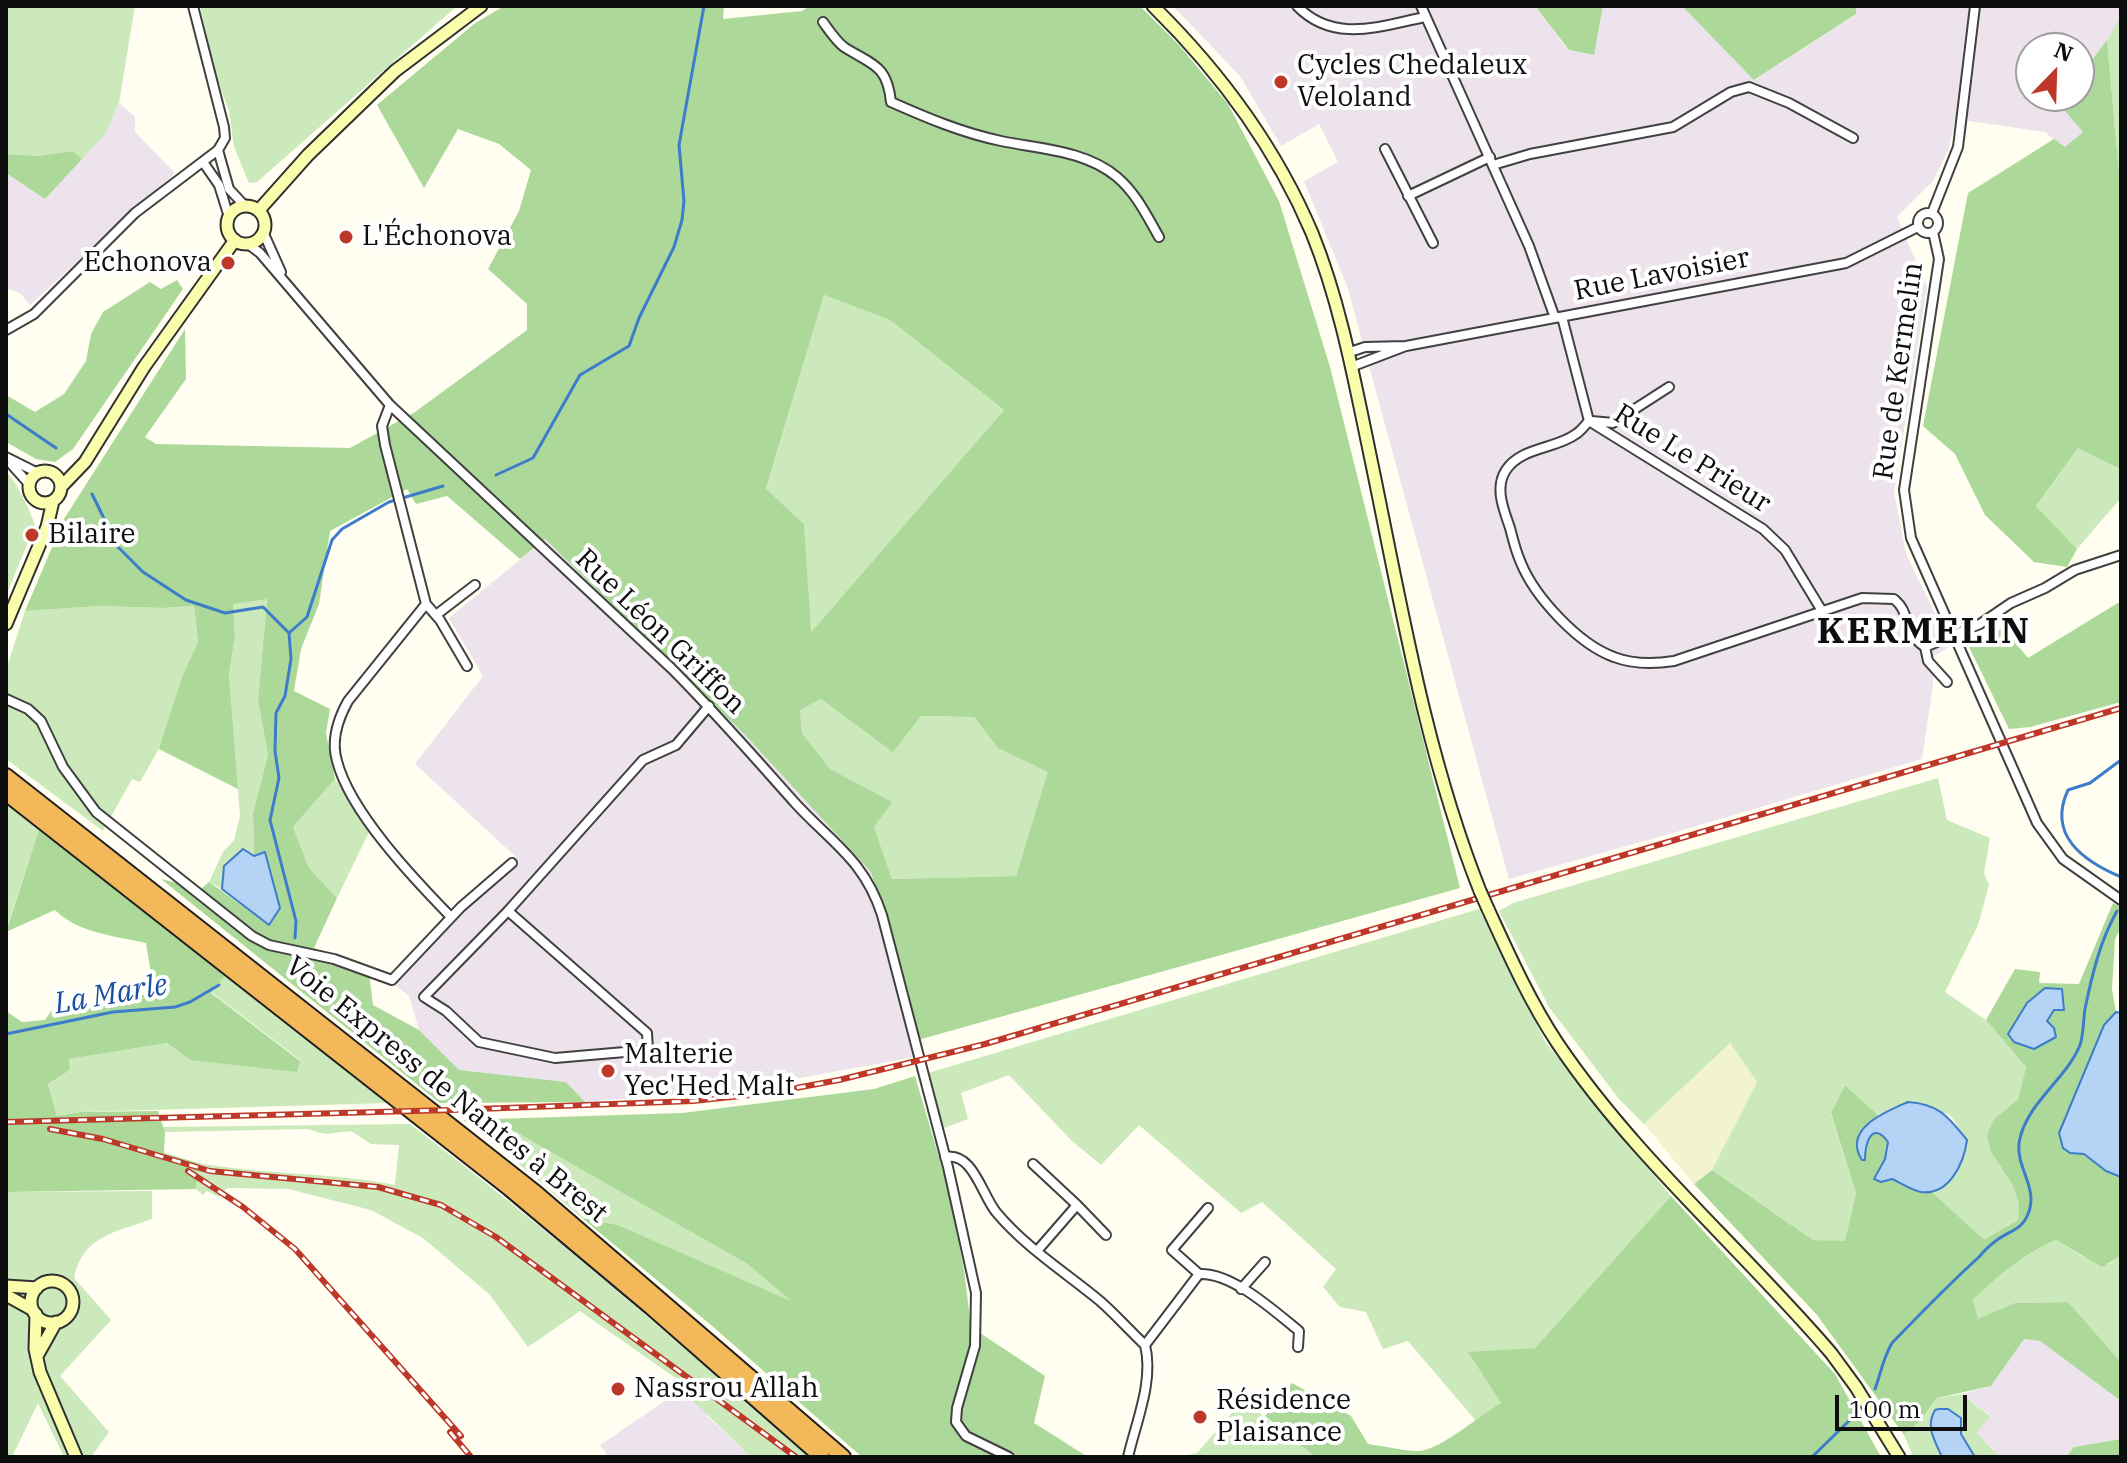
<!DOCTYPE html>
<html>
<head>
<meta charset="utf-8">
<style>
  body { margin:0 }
  #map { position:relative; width:2127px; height:1463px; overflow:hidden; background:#fffef0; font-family:"IBM Plex Serif",serif }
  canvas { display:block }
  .frame { position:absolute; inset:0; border:8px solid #0e0e0e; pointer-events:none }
  .north { position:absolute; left:2015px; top:32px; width:80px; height:80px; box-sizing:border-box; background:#fff; border:2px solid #9f9f9f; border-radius:50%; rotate:23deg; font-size:22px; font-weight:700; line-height:32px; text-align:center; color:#0e0e0e }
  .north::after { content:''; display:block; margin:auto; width:28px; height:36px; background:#bd3828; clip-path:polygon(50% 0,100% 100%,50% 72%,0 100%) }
  .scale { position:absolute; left:1835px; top:1395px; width:132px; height:36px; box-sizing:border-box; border:4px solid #0e0e0e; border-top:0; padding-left:10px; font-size:24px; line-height:28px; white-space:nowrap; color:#0e0e0e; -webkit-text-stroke:6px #fff; paint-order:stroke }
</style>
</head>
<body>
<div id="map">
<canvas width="2127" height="1463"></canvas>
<div class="frame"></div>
<div class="north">N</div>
<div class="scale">100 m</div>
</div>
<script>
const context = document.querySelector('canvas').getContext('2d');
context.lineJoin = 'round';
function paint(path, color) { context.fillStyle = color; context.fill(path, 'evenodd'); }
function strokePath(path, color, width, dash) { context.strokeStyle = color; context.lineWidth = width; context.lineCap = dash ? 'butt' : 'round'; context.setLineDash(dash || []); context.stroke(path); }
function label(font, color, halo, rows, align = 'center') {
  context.font = font + ' "IBM Plex Serif",serif'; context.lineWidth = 8; context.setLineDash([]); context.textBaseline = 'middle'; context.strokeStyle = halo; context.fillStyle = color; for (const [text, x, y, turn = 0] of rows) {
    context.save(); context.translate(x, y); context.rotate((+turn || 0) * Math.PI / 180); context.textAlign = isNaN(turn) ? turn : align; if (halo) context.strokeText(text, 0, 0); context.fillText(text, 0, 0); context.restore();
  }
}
paint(new Path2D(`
  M1173,6H1535L1568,50L1594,55L1603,6H1682L1755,80L1855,15L1856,6H2121V16L2116,28L2079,77V48H2031V96H2065L2060,104L2083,132L2064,148L2045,132L1955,119L1949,148L1933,181L1897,217L1927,287L1894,492L1906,554L1951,646L1934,656L1933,685L1922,759L1673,833L1509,879L1348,289L1304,181L1338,162L1319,124L1281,146L1240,76Z
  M119,103L135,117V132L175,173L30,305L20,293L6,288V173L45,198L106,133Z
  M545,539L747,737L871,872L921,1056L733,1090L585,1102L566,1082L459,1070L419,1030L409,996L394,984L459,913L517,864V858L415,764L483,676L449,618Z
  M2024,1339L2040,1341L2121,1401V1439L2074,1447L2066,1457H1999L1977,1433L1990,1415L1961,1394L1991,1386Z
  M687,1386L708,1417L751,1457H609L600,1445Z`), '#ede3ec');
paint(new Path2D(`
  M1730,1043L1757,1082L1712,1170L1694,1184L1644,1124Z`), '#f2f4d0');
paint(new Path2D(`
  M6,6H135L119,103L106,133L82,159L73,151L38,156L6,154Z
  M200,6H457L257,182L249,183L234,147L229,111L216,76Z
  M2121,16V195L2107,40Z
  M824,295L890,320L1004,410L810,633L804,524L766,490Z
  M2079,447L2119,469L2121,466V498L2077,549L2036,506Z
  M6,471C17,484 29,508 35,525L6,596Z
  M267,598L258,700L268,755L253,813L254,856L224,866L222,889L209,882L223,852L234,840L240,816L229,674L235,636L233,603Z
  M100,606L163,608L194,606L198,642L182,677L161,745L140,782L132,779L103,831L6,759V670L25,611Z
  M821,699L893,751L921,716L974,717L998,748L1049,772L1016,876L892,879L874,827L891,802L830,769L802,733L800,710Z
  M1938,778L1947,820L1990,838L1984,873L1989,885L1978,925L1945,992L1986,1020L2026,1067L2018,1099L1994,1119L1991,1152L2012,1184L2019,1204L2018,1220L1984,1241L1933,1193C1955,1179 1960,1163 1967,1140L1950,1115L1909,1102L1878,1115L1845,1085L1831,1114L1856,1193L1845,1242L1813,1240L1712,1170L1757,1082L1730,1043L1644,1124L1619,1099L1549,1007L1499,911L1513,903Z
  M335,779L370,830L337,898L309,868L293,827Z
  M6,802L40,826L6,930Z
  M1479,909L1546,1043L1671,1196L1535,1348L1469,1353L1501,1403L1476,1421L1408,1341L1383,1349L1366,1312L1340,1307L1323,1287L1336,1269L1262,1202L1241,1213L1139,1125L1101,1165L1071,1140L1009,1075L961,1093L968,1119L944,1128L928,1073Z
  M227,973L388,1103L80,1112L57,1116L48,1084L70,1070L69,1059L167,1043L190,1060H300L211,992Z
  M410,1124C548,1229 679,1342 809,1457H751L691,1399L687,1386L580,1311L528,1347L490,1295L423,1238L371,1210L288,1189L227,1188L219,1197L207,1191L203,1195L196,1189L198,1163C264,1175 330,1172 395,1185L399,1145L371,1144L351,1131L325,1134L307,1129L165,1132L163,1127Z
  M478,1129L514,1131L748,1263L794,1303L618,1225L582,1218Z
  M152,1191V1219C116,1232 82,1236 74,1278L111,1320L60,1376L109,1432L91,1457H64L38,1403L12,1457H6L7,1192Z
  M2056,1240L2082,1256L2109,1264L2121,1256V1362L2068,1302L2015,1303L1978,1320L1973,1300C1999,1275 2023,1254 2056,1240Z
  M1961,1394L1990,1416L1977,1433L1999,1457H1913L1904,1435L1919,1422L1937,1398Z
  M1243,1400L1315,1457H1178L1197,1453Z`), '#cbe9ba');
paint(new Path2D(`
  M504,6H724L723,19L802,11L810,6H1140L1179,45L1228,104L1279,201L1330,367L1460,888L918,1040L871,872L747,737L545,539L520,559L447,496L416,504L407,489L330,531L319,604L301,649L294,691L330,709L326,733L335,779L293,827L309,868L337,898L314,948L368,965L373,1005L419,1030L459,1070L566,1082L585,1102L440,1103L161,879L201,889L209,882L268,924L279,908L265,852L254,856L253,813L268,755L258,700L267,599L233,604L235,636L229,674L238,789L159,749L182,677L198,642L194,606L163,608L100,606L25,611L64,519L185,329L186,379L145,437L156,444L350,448L415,412L527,330V304L488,269L519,211L531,170L499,144L458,129L424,188L377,105L474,24ZM824,295L890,320L1004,410L811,632L804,524L766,489ZM821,699L893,752L921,716L974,717L998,748L1048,772L1016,876L892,879L874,827L892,802L830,769L802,733L800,710Z
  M1535,6H1603L1594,55L1569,50Z
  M1682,6H1856V14L1754,80Z
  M2107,40L2121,195V466L2120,469L2078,448L2036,506L2077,549L2067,567L2034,562L1985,515L1955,454L1923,426L1968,193L2054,139L2065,147L2083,132L2059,104L2065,96H2079V77Z
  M73,151L82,159L45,199L6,173V154L38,156Z
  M177,280L183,289L73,449L55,462L36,459L6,442V395L35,412L64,394L86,361L91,334L103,312L150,282L161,289Z
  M2121,601V702L2030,727L2009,729L1969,647L2003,628L2028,658Z
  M40,826L227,973L211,993L300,1061L297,1072L190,1060L167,1043L69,1059L70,1070L48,1084L57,1116L80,1112L158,1111L165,1132L164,1153L198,1163L196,1189L7,1192L6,1212V1011L22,1022L45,1020L52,1010L114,1003L154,992L146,943C115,936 78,933 55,910L6,932Z
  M2113,903L2121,907V927L2115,939L2112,989L2116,1012L2104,1025L2059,1133L2063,1147L2070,1153L2084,1154L2106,1171L2121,1177V1256L2102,1267L2056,1240C2023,1254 1999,1275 1973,1300L1978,1319L2015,1303L2068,1302L2121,1362V1401L2040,1341L2024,1339L1991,1386L1937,1398L1919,1422L1904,1435L1817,1315L1694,1184L1712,1170L1813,1240L1845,1241L1856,1193L1831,1113L1845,1085L1878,1115L1857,1137L1865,1160C1865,1145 1871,1119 1888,1141L1885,1159L1875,1180L1892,1179L1915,1191L1933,1193L1984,1240L2018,1220L2019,1204L2012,1184L1991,1152L1987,1135L1994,1119L2018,1099L2026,1067L1986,1020L2015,969L2040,972L2039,983L2079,984ZM2045,988L2062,989L2064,1009L2054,1010L2047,1021L2019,1014L2027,1003Z
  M915,1076L948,1188L964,1270L971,1327L1045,1376L1034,1423L1088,1457H862L711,1325L582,1218L618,1225L791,1301L748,1264L514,1131L478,1129L463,1120L682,1113L874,1089Z
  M1671,1196L1835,1374L1881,1457H1315L1265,1416L1292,1383L1351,1416L1368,1444C1384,1446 1403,1451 1419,1451C1440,1450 1482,1414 1501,1403L1468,1352L1535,1348Z
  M2121,1439V1457H2066L2074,1447Z`), '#acd999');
const water = new Path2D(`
  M243,849L254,856L265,852L280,908L269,925L222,889L224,866Z
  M2045,988L2062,989L2064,1010H2054L2047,1021L2054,1028L2056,1037L2034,1049L2014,1042L2008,1034L2027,1003Z
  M2116,1012L2121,1013V1177L2106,1171L2084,1154L2070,1153L2063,1148L2059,1133L2104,1025Z
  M1908,1102C1940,1104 1949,1118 1967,1140C1964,1163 1949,1196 1921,1192C1911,1190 1901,1183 1892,1179L1881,1182L1874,1179L1885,1159L1888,1142C1871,1119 1865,1145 1865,1160H1862C1842,1129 1885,1112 1908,1102Z
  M1939,1409H1948L1961,1418V1434L1975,1457H1942C1935,1441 1925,1427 1935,1410Z`);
paint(water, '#b5d3f5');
strokePath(water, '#3d7ccb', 2);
strokePath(new Path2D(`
  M6,414L56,448
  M496,475L533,458L580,375L629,346L639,318L674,247L682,220L684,201L679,145L704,6
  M92,494L118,547L143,572L186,600L225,613L263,607L289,633L291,659L285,696L276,713L275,751L279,778L270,820L296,921L295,938
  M289,633L307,617L332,540L342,529L389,502L443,486
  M2121,760L2090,783L2068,790C2047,835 2083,861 2121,877
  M6,1034L113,1012L175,1007L190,1002L219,985
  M1875,1389C1881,1373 1883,1358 1892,1343C1920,1314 1949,1284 1979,1257C1984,1251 1990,1245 1997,1240C2009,1231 2022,1230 2028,1214C2039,1189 2016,1168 2019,1143C2025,1104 2066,1080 2080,1045C2084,1033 2083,1021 2085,1009C2092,975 2100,941 2117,911
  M1812,1457L1855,1415`), '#3d7ccb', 3);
const street = new Path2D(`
  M1297,6C1334,44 1380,26 1425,17
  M1421,6L1529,246L1555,318
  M823,22C829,30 836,41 844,47C872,65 887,64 891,102C927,118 963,133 1001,141C1039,149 1085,150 1117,177C1136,193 1147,216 1159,237
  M1385,149L1433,243
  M218,150L229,189L244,205
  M203,162L219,185L229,217
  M1493,165L1530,154L1673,127L1731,92L1749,87L1789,103L1853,138
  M1408,196L1490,157
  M1918 223a10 10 0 1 1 20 0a10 10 0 1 1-20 0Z
  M1932,213L1958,147L1975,6
  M1933,232L1939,259L1904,490L1911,538L2037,823L2063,859L2121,900
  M264,234L281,272
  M248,244L260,253L390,405L671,668C715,712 755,758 796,804C833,844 864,860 882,915L948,1167L976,1293L975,1346L957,1408L956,1422L966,1436L1009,1457
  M1562,317L1589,421C1585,425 1581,431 1576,434C1556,449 1521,447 1506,470C1494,488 1504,510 1510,528C1513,540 1516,552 1521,563C1535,597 1578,644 1614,657C1632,664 1655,664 1674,661L1862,598L1894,599C1913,615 1900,630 1925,647L1980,624L2011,603L2045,588L2075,570L2121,555
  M6,330L34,314L135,213L218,150L225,138L224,127L193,6
  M1406,346L1846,263L1918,227
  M1347,353L1365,347L1406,346L1351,367
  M390,405L382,426L385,445L426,604L348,701C338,719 331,741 337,761C350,812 414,879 451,917
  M1589,421L1763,529L1785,550L1822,611
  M1592,421L1613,423L1669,387
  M6,457L38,473
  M12,465L29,484
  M426,604L440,620L467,666
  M436,615L475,585
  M1925,647L1928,661L1947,682
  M6,699L28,709L41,721L63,767L96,812L252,936L269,945L334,959L392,980L461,907L512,863
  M508,911L647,1033L648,1050L555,1058L479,1042L446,1011L424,997L508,911L643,760L676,745L709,706
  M945,1157C973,1152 981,1193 996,1212C1025,1247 1065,1272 1100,1301C1116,1315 1130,1331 1145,1345
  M1033,1164L1077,1205
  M1037,1251L1077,1205L1106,1235
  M1199,1274C1232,1272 1274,1311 1299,1331L1298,1347
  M1241,1289L1265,1262
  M1128,1457C1136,1422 1154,1381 1145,1345L1199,1274L1172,1250L1208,1208`);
const secondary = new Path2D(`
  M1153,6C1220,72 1275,146 1312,233C1340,302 1354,378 1369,450C1400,598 1424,750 1480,891
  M227 225a19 19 0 1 1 38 0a19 19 0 1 1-38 0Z
  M259,210L308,155L395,71L481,6
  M29 487a16 16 0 1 1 32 0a16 16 0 1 1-32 0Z
  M61,487L85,462L144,367L235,240
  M6,624L47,527L53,501
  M1488,909C1509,955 1530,1002 1558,1044C1635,1158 1742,1249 1831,1353L1856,1387L1899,1457
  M31 1302a21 21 0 1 1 42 0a21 21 0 1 1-42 0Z
  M6,1286L37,1288
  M6,1295L33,1310
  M36,1314L35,1349L40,1372L76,1457
  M37,1356L56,1322`);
const highway = new Path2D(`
  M6,776L536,1193L843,1457
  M6,793L509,1188L651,1307L822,1457`);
strokePath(street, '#414141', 12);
strokePath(secondary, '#303030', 15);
strokePath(highway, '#1f1f1f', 18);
strokePath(street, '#fff', 8);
strokePath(secondary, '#fafeac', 11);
strokePath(highway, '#f2b85a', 14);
const rail = new Path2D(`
  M6,1122L451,1110L693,1101L769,1093L839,1080L985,1044L2121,708
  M50,1129L103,1139L210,1171L378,1187L441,1205L496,1237L796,1457
  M188,1171L243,1207L295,1249L461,1436
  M450,1432L471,1457`);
strokePath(rail, '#bd3828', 6);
strokePath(rail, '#fff', 3, [9]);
const secondaryBridge = new Path2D(`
  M1480,891L1488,909`);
strokePath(secondaryBridge, '#303030', 15, []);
strokePath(secondaryBridge, '#fafeac', 11);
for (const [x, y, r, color] of [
  [1281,82,8,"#bd3828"],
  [346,237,8,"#bd3828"],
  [228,263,8,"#bd3828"],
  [32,535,8,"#bd3828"],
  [608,1071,8,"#bd3828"],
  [618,1389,8,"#bd3828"],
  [1200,1417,8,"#bd3828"]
]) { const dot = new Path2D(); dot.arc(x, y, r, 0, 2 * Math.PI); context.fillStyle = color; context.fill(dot); strokePath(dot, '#fff', 3); }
label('28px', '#0e0e0e', '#fff', [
  ["Cycles Chedaleux",1297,66],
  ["Veloland",1297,98],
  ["L'Échonova",362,237],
  ["Echonova",212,263,"right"],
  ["Bilaire",48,535],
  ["Malterie",624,1055],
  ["Yec'Hed Malt",624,1087],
  ["Nassrou Allah",634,1389],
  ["Résidence",1216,1401],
  ["Plaisance",1216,1433]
], 'left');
label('28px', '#0e0e0e', '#fff', [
  ["Rue Lavoisier",1662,275,-11],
  ["Rue de Kermelin",1899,371,-82],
  ["Rue Le Prieur",1692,459,32],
  ["Rue Léon Griffon",660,632,44],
  ["Voie Express de Nantes à Brest",446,1090,39]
]);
label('italic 30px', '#194f9f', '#fff', [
  ["La Marle",111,995,-10]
]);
context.letterSpacing = '2px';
label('bold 36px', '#0e0e0e', '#fff', [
  ["KERMELIN",1924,633]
]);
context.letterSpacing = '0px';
</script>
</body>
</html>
